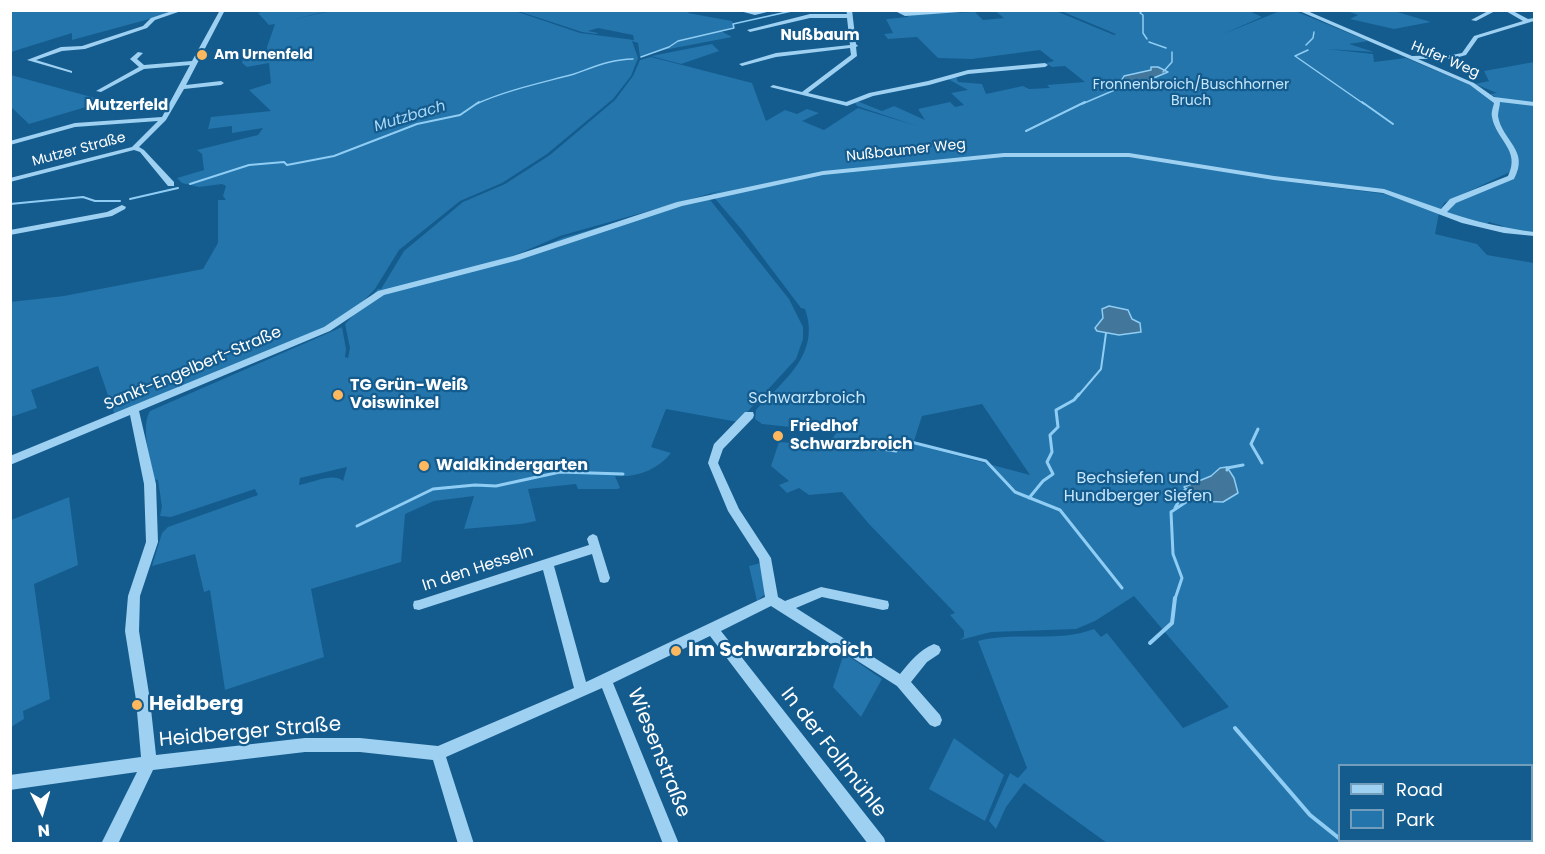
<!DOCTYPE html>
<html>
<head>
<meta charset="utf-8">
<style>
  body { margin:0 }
  #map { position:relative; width:1545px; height:854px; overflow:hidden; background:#145b8e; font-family:Poppins,sans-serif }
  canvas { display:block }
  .frame { position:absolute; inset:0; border:12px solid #fff; pointer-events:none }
  .legend { position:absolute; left:1338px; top:764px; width:195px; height:78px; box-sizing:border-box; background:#145b8e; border:2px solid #729dbb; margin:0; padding:8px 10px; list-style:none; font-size:18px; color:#fff }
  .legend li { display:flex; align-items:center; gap:12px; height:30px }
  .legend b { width:30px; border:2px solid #729dbb }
  .north { position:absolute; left:12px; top:782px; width:60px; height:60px; -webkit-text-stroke:4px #145b8e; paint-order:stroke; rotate:175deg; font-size:16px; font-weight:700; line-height:24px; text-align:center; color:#fff }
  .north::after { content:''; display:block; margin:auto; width:21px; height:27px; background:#fff; clip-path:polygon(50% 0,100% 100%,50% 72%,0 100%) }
</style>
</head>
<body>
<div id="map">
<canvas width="1545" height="854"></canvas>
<div class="frame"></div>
<ul class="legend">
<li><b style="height:8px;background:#9ed0f1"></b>Road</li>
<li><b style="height:16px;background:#2375ab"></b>Park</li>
</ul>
<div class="north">N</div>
</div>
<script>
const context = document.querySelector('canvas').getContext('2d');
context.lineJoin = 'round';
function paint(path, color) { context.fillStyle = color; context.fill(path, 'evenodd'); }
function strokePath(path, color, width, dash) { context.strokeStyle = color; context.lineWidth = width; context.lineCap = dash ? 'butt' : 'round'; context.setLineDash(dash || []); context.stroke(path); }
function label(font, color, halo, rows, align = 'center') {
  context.font = font + ' Poppins,sans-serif'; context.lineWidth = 4.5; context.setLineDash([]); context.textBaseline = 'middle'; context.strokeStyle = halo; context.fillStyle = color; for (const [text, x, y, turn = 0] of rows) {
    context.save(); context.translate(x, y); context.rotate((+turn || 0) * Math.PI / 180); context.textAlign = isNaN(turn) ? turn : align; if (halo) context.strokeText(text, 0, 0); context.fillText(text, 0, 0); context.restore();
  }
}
paint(new Path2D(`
  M268,10L329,11L290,20L336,10L515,11L580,33L634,40L633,35L598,28L588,31L598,33L596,34L582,32L518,11L692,10L688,13L732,21L734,27L721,31L732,37L664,50L640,57L638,43L632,41L638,58L631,76L613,99L547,154L502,183L460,201L399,250L375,289L345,320L115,416L98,366L31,390L37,408L11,417L10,302L64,296L203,269L218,243V200H226L223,196L226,186L222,184L199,187L182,183L177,178L204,170L202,154L197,150L258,135L263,128L232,133V126L208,129L211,117L271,111L249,90L271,83L269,63L247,67L242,63L243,59L268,55L267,47L275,24L269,25L258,13Z
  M1247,10L1262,17L1223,34L1280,11H1295L1368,41L1349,44L1374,52L1327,49L1373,54L1374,62L1406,58L1470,85L1494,101L1493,111L1514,162L1510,172L1444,203L1440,211L1386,192L1275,180L1385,194L1439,213L1435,234L1477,244L1487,255L1534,263V843H1107L1024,783L1006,807L996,829L989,821L1010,773L1018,778L1027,768L978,641C1016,631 1057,643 1094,629L1101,637L1107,633L1183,728L1229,707L1134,596L1095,621L1076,629L991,632L960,640L964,637V631L950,615L955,613L869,524L842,492L809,495L799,488L787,493L779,485L789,481L771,466L779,442L809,444L812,441L828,444L837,432L762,424L755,419L756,410C784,380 821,354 805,309L801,308L742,230L711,194L723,190L560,236L504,260L516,258L562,238L707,196L789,299L803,327V339L796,359L738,422L666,409L651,447L671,453C658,470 635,478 615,476L620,488L617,489H578L576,484L528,489L536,521L521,524L464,529L474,496L434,501L405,514L401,562L311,589L324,657L225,690L210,590L204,592L195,554L152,566L162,533L168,527L258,495L255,489L171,517L160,516L162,507L158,480L154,479C151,460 140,428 150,411L342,327L346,349L345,357L348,358L350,348L345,324L378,289H381L404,251L463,202L505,184L550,155L615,100L633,76L640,60L651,57L752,83L766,121L785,110L797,114L807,109L819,113L802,121L824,130L858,108L917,126L857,106L855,103L857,101L882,111L894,106L925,120L918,109L950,102L955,107L964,105L951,93L968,90L948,79L956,76L958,82L982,84L986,94L1023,86L1029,89L1050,88L1047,85L1085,82L1065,66L1052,67L1046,63L1054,61L1040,50L972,59L938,58L917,37L888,39L884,34L893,33L886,19L908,17L907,15L975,12L983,20L1004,18L995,11H1056L1114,35L1116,34L1061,11ZM982,404L1030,475L913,444L922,416ZM347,467L343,481C333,472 312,483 299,485L300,478ZM1340,766H1532V840H1340Z
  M11,11H179L72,40V33L11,52Z
  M1347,11H1394L1431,22L1394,29L1350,19L1358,15Z
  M712,44L719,51L681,64L651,56Z
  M1534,62V103L1497,98L1490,94L1497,93L1475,84L1489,81L1484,71Z
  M11,75L106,101L29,124L11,107Z
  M1500,101L1534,104V233L1502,229L1503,226L1489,222L1484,226L1444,213L1451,205L1517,173C1525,150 1499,137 1498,116C1497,111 1499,105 1500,101Z
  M69,497L78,565L34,584L50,699L23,711L24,719L11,727V520Z
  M761,563L765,594L757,601L749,566Z
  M844,653L882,679L861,717L833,687Z
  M954,738L1004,775L985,821L929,789Z`), '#2375ab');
const water = new Path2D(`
  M1151,67H1158L1168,72L1144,82L1120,83L1124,76L1151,70Z
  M1109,306L1128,310L1132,319L1140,323L1141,332L1119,335L1097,331L1095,328L1103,318L1102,309Z
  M1227,467L1234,478L1238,493L1223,502L1197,501L1184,487L1211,476L1220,468Z`);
paint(water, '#42769a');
strokePath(water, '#90cdf4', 1.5);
strokePath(new Path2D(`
  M1143,10L1140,13L1143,15V33L1147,39
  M1149,42L1166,48
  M1306,45L1313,38L1314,32
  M1308,50L1295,56L1364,104
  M641,57L669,47L678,41L734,28L733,24L796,10
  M1163,72L1172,62V52
  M476,104C507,90 541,83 574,74C594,67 612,59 633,59
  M1082,104L1131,83`), '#90cdf4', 1.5);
strokePath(new Path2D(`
  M1362,102L1393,124
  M1026,131L1085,102
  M190,184L249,165L284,162L287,165L334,156L417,124L460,115L479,102
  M130,199L178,188
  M10,204L83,197L95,201H120
  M1078,396L1101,369L1106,333`), '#90cdf4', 2);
strokePath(new Path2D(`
  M1258,429L1251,444L1262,463
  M828,444H845L896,451L902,444L911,442L986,461L1015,492L1060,510L1122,588
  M1227,470V468L1243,465
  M1029,498L1043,481L1053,474L1047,462L1052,452L1050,435L1058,427L1056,410L1074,400L1079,394
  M1175,508L1181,497L1179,493L1188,489
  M357,526L433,489L475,485L496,486L560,472L623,474
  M1175,599L1182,578L1173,554L1171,512L1189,500`), '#90cdf4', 3);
strokePath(new Path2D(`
  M1150,643L1172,623L1175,598
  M1235,728L1310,815L1340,839
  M1342,840L1346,844`), '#90cdf4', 4);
paint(new Path2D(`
  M175,10H184L155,20L147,28L85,49L62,51L36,60L72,71V73L27,60L61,47L82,46L143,26L151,18Z
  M220,10H225L186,85L221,81L224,83L221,85L184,89L166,120L139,147L144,150L174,182V186H168L140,152L134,150L10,182V178L132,147L158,121L75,127L10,145V141L75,123L162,117L190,65L144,69L101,92L96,91L139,67L130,59L138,52L143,53L137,59L144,65L192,61Z
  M736,10H775L755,15Z
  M846,10H852L856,44L858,46L856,47L857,56L808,93L846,102L869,93L928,81L968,70L1045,63L1048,65L1045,67L968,74L929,85L873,96L847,106L770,87L773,85L802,92L851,55L850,48L776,57L742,66L739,64L776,53L850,45L847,18H810L750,32L747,30L810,14H847Z
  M893,10L906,12L989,10L905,16Z
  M1297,10H1305L1412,56L1452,55L1462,53L1474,36L1523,21L1504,10H1511L1528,19L1534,18V21L1478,38L1466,55L1452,59H1418L1474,83L1494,97L1534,102V106L1500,102C1500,106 1498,111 1498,116C1502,141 1530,150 1514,179L1456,203L1447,212C1476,222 1504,228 1534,232V236L1504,233L1462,223L1383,193L1274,180L1129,157H1004L823,175L682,206L519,260L384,295L330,331L139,411L156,484L158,542L140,596L139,631L150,700L156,755L305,738H360L438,746L574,688L543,570L419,610L414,609L413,605L414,601L419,600L589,545L587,539L589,536L593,534L597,536L610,578L608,582L604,583L600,582L592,554L554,566L586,682L765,597L759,559L728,511L708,463L714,444L745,412H753L754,415L753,418L723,449L718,463L739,509L771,558L778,597L785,601L821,587L888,601L889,605L888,609L883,610L822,597L796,608L900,674C910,662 919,650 934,644L939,646L941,650L939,654L927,662L911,682L940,715L942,720L940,725L935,727L930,725L897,686L771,606L721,631L884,838L886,844H868L710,636L613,683L679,844H663L602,688L446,757L474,844H458L433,760L360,752H305L153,770L118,844H101L137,772L10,790V775L141,757L136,700L125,631L128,596L146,542L144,484L130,415L10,465V456L324,327L378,291L513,256L677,202L823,171L1004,153H1129L1274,176L1384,189L1441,209L1450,199L1508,176C1521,150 1496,140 1492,117C1491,112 1493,108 1494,103L1470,85Z
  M1490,10H1497L1476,21L1471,20Z
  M122,205L126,207L125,209L112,216L10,235V230L107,212Z`), '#9ed0f1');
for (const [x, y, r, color] of [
  [202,55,6,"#ffb85e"],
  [338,395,6,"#ffb85e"],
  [778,436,6,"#ffb85e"],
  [424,466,6,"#ffb85e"],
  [676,651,6,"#ffb85e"],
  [137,705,6,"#ffb85e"]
]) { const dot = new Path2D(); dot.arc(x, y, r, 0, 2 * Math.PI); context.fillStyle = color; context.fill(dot); strokePath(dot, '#145b8e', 2); }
label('bold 14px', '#fff', '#145b8e', [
  ["Am Urnenfeld",214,55]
], 'left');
label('14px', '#fff', '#145b8e', [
  ["Hufer Weg",1445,60,23],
  ["Mutzer Straße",79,150,-15],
  ["Nußbaumer Weg",906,151,-6]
]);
label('14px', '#c5e6fc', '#145b8e', [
  ["Fronnenbroich/Buschhorner",1191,85],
  ["Bruch",1191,101]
]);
label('bold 15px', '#fff', '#145b8e', [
  ["Nußbaum",820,36],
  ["Mutzerfeld",127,106]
]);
label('italic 15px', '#aad9f8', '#145b8e', [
  ["Mutzbach",410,117,-17]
]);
label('16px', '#fff', '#145b8e', [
  ["Sankt-Engelbert-Straße",193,369,-23],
  ["In den Hesseln",478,569,-18]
]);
label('bold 16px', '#fff', '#145b8e', [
  ["TG Grün-Weiß",350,386],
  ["Voiswinkel",350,404],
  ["Friedhof",790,427],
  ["Schwarzbroich",790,445],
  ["Waldkindergarten",436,466]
], 'left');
label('16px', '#c5e6fc', '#145b8e', [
  ["Schwarzbroich",807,399],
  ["Bechsiefen und",1138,479],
  ["Hundberger Siefen",1138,497]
]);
label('bold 20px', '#fff', '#145b8e', [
  ["Im Schwarzbroich",688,651],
  ["Heidberg",149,705]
], 'left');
label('20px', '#fff', '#145b8e', [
  ["Heidberger Straße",250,733,-5],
  ["Wiesenstraße",658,753,68],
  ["In der Follmühle",833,753,52]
]);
</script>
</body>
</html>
